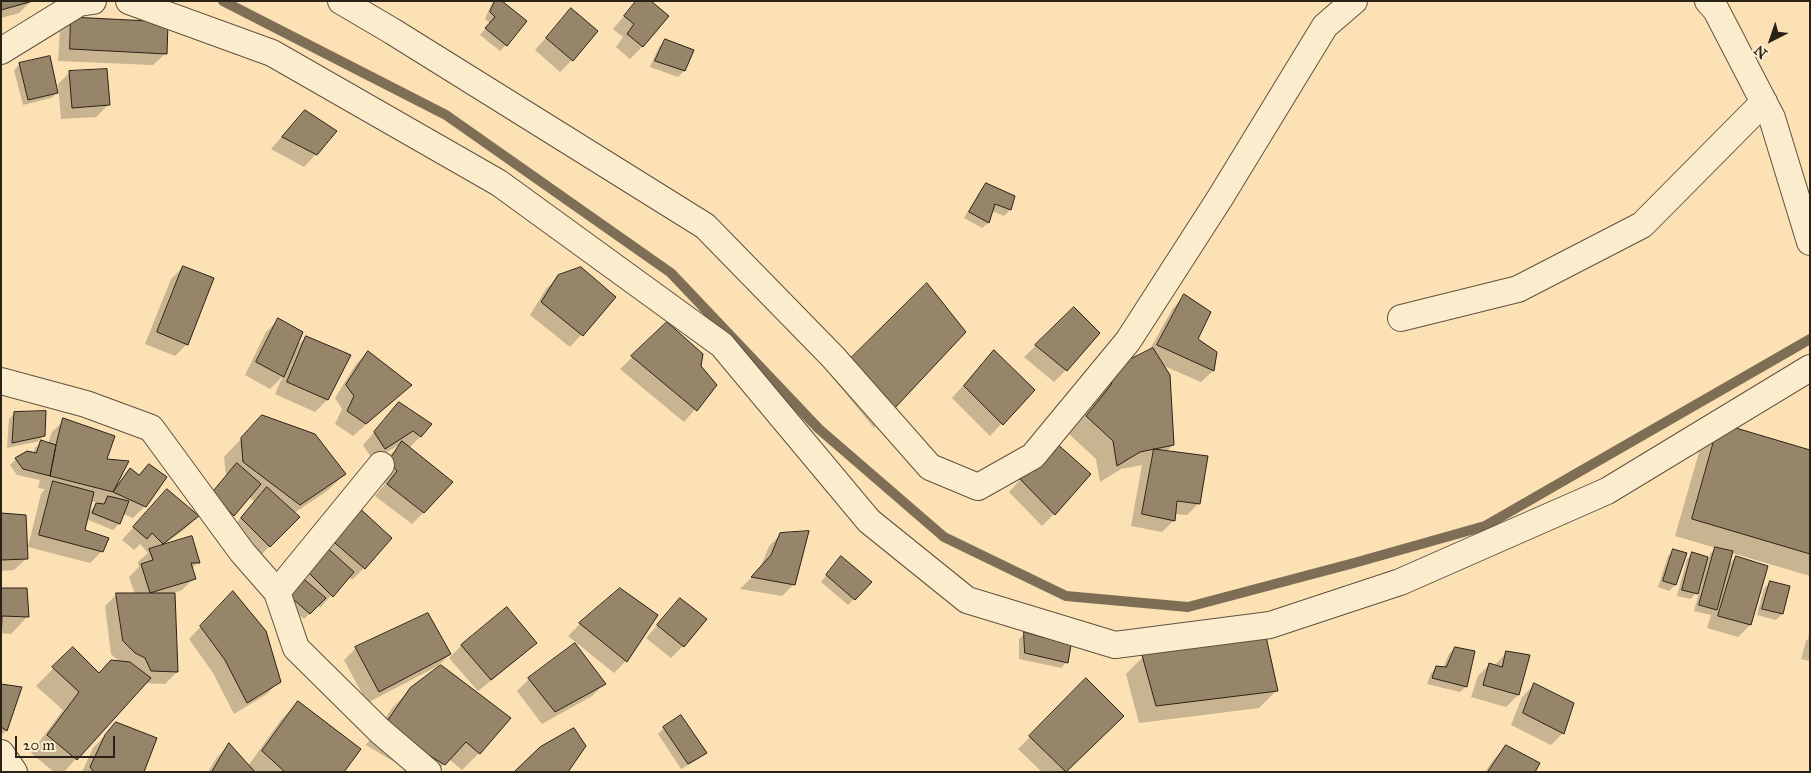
<!DOCTYPE html>
<html>
<head>
<meta charset="utf-8">
<style>
  body { margin:0 }
  #map { position:relative; width:1811px; height:773px; overflow:hidden; background:#fbe1b4; font-family:"IM FELL Great Primer",serif }
  canvas { display:block }
  .frame { position:absolute; inset:0; border:2px solid #2b2217; pointer-events:none }
  .north { position:absolute; left:1746px; top:15px; width:50px; height:50px; -webkit-text-stroke:4px #fcecce; paint-order:stroke; rotate:221deg; font-size:14px; font-weight:700; line-height:20px; text-align:center; color:#2b2217 }
  .north::after { content:''; display:block; margin:auto; width:18px; height:22px; background:#2b2217; clip-path:polygon(50% 0,100% 100%,50% 72%,0 100%) }
  .scale { position:absolute; left:15px; top:736px; width:100px; height:22px; box-sizing:border-box; border:2px solid #2b2217; border-top:0; padding-left:6px; font-size:15px; line-height:18px; white-space:nowrap; color:#2b2217; -webkit-text-stroke:4px #fcecce; paint-order:stroke }
</style>
</head>
<body>
<div id="map">
<canvas width="1811" height="773"></canvas>
<div class="frame"></div>
<div class="north">N</div>
<div class="scale">20 m</div>
</div>
<script>
const context = document.querySelector('canvas').getContext('2d');
context.lineJoin = 'round';
function paint(path, color) { context.fillStyle = color; context.fill(path, 'evenodd'); }
function strokePath(path, color, width, dash) { context.strokeStyle = color; context.lineWidth = width; context.lineCap = dash ? 'butt' : 'round'; context.setLineDash(dash || []); context.stroke(path); }
paint(new Path2D(`
  M1,1H31L19,13L1,18Z
  M494,1H500L506,45L500,51L480,35L490,23L485,19L491,5Z
  M637,1L667,16L642,47L630,59L616,47L623,37L613,29Z
  M571,10L572,60L560,72L535,50Z
  M72,18L166,53L153,65L58,61L60,30Z
  M665,41L692,51L684,71L678,77L650,67L659,47Z
  M20,64L58,92L51,98L23,105L14,70Z
  M70,72L108,105L96,117L61,119L58,84Z
  M293,124L316,154L304,167L271,149Z
  M986,185L1014,197L1010,210L1004,216L992,211L988,223L982,228L964,218L980,191Z
  M183,267L187,344L175,356L145,344L171,279Z
  M559,276L615,297L570,347L530,315L546,289Z
  M927,285L891,410L874,428L833,378Z
  M1185,296L1197,339L1215,352L1213,371L1201,382L1162,365L1173,445L1166,452L1199,503L1187,515L1175,514L1174,520L1162,532L1131,526L1142,465L1121,469L1100,482L1096,459L1069,434L1094,404L1100,384L1149,351L1173,308Z
  M1074,309L1066,370L1054,382L1024,357Z
  M278,320L294,349L306,337L327,400L315,412L275,394L283,376L270,389L245,375L266,332Z
  M667,324L716,385L684,422L620,369Z
  M368,352L410,385L353,436L335,424L342,409L335,398L356,364Z
  M982,364L1033,390L990,436L952,398Z
  M399,404L421,436L409,448L424,512L412,524L375,496L385,484L378,474L390,455L401,444L373,460L363,445Z
  M15,413L43,436L38,441H40L7,448L9,419Z
  M262,417L345,474L327,491L294,513L298,517L258,558L230,531L254,501L249,497L222,527L200,505L226,476L224,457Z
  M64,420L106,460L116,485L130,470L145,506L133,518L123,514L119,524L113,530L86,519L84,531L102,551L90,563L28,547L41,494L45,489L38,488L40,480L17,475L10,465L16,459L33,454L35,448L41,442L48,444L52,432ZM90,501L98,503L88,513Z
  M1720,424L1810,451V576L1732,553L1728,565L1736,557L1750,625L1738,637L1707,628L1711,615L1694,611L1702,582L1700,581L1696,593L1691,599L1677,596L1687,559L1693,553L1709,558L1710,554L1716,548L1675,536L1702,442Z
  M1043,455L1054,514L1042,526L1009,492Z
  M167,490L198,516L186,528L162,546L198,562L191,569L194,578L182,590L174,593L177,672L165,684L144,683L64,772H54L31,753L63,710L36,686L73,649L98,674L120,662L111,654L105,606L117,594H135L129,577L139,567L138,562L148,553L140,544L134,550L122,540Z
  M1,514L27,558L14,570L1,571Z
  M344,519L364,568L352,580L348,576L320,608L318,605L304,619L280,599Z
  M781,534L794,584L782,596L740,589L760,569L769,546Z
  M1674,550L1685,554L1675,585L1669,591L1658,587L1668,556Z
  M841,558L870,582L848,605L821,582Z
  M1770,582L1782,614L1776,620L1757,615L1764,588Z
  M1,589L28,616L11,634L1,633Z
  M680,600L683,646L671,658L646,638Z
  M221,605L279,681L267,694L234,714L213,673L189,639Z
  M507,609L535,643L523,655L478,691L449,658L461,646Z
  M427,615L450,654L438,666L367,703L344,660L356,648Z
  M656,616L626,661L614,673L568,636L580,624Z
  M1810,630V661L1801,659L1806,641L1809,638L1808,637Z
  M1024,634L1067,662L1061,668L1019,659V639Z
  M1455,648L1466,686L1460,692L1427,684L1431,673L1437,667L1443,668L1449,654Z
  M1507,652L1518,695L1506,707L1471,697L1478,676L1490,664L1494,666Z
  M1143,657L1276,691L1259,708L1139,723L1126,674Z
  M529,679L604,684L592,696L542,724L517,691Z
  M1086,680L1122,716L1066,772H1042L1018,749Z
  M1,685L20,688L6,731L1,735Z
  M1534,685L1563,733L1551,745L1511,725L1522,697Z
  M411,689L479,753L462,770L449,759L436,772H411L366,745L393,707Z
  M298,702L343,772H208L217,757L229,745L248,766L281,720Z
  M117,723L142,772H82L93,748Z
  M664,728L705,753L699,759L681,769L658,734Z
  M1506,746L1534,772H1485L1494,759Z`), '#0003');
strokePath(new Path2D(`
  M223,1L446,115L671,273L819,429L944,537L1066,596L1188,607L1354,563L1485,526L1810,339`), '#7d6e55', 10);
const building = new Path2D(`
  M1,1H33L1,10Z
  M495,1H502L527,21L507,46L485,28L495,17L490,12Z
  M636,1H651L669,16L643,47L627,34L634,24L624,16Z
  M571,8L598,31L573,61L546,38Z
  M71,17L168,22L167,54L70,49Z
  M665,39L694,50L685,71L655,61Z
  M50,56L58,93L28,100L19,63Z
  M107,69L110,105L72,108L69,71Z
  M305,110L337,131L317,155L282,137Z
  M986,183L1015,196L1011,210L995,204L989,223L969,212Z
  M183,266L214,278L188,345L157,332Z
  M581,267L616,297L583,336L541,302L558,275Z
  M927,283L966,332L892,411L849,360Z
  M1184,294L1211,312L1198,339L1217,352L1214,371L1157,345Z
  M1074,307L1100,333L1067,371L1035,345Z
  M278,318L303,332L284,377L256,362Z
  M667,322L703,354L701,366L717,385L697,411L631,356Z
  M306,336L351,355L328,400L287,382Z
  M1153,348L1170,375L1174,445L1140,452L1117,466L1113,441L1086,416L1111,385L1117,366Z
  M994,350L1035,390L1003,425L964,386Z
  M368,351L412,385L366,424L347,411L354,396L346,385Z
  M399,402L432,424L421,437L413,431L385,449L374,432Z
  M46,411L45,436L12,443L14,412Z
  M262,415L315,434L346,474L300,505L243,462L241,438Z
  M63,418L115,436L107,459L129,461L113,492L50,476L56,445Z
  M1719,423L1810,450V554L1692,519Z
  M41,440L56,445L50,476L23,469L15,458L27,451L36,453Z
  M402,441L453,482L424,513L387,484L397,471L389,461Z
  M1055,442L1091,474L1055,515L1020,479Z
  M1154,449L1208,456L1200,504L1177,501L1175,521L1142,514Z
  M237,463L261,484L234,516L212,493Z
  M149,464L167,477L146,507L113,492L130,468L139,475Z
  M53,481L94,492L85,530L109,538L103,552L39,535Z
  M267,487L300,517L270,547L241,518Z
  M167,489L199,516L163,544L152,533L147,539L133,527Z
  M108,496L129,501L120,524L92,513L96,503L104,504Z
  M356,505L392,538L365,569L328,537Z
  M1,513L26,515L28,559L1,560Z
  M809,531L795,585L751,577L771,555L780,533Z
  M192,536L200,563H191L196,579L150,593L141,564L153,560L149,549Z
  M323,544L354,572L333,597L304,568Z
  M1715,547L1733,551L1717,610L1699,605Z
  M1673,549L1687,553L1676,585L1663,581Z
  M1692,552L1708,557L1698,594L1682,590Z
  M841,556L872,582L855,600L826,575Z
  M1736,556L1768,566L1751,625L1718,616Z
  M299,575L326,598L310,614L285,592Z
  M1770,581L1790,586L1783,614L1762,609Z
  M1,588H27L29,617L2,616L1,643Z
  M620,588L658,615L627,662L579,623Z
  M233,591L266,631L281,682L247,703L225,660L200,626Z
  M116,593H175L178,672L151,671L145,658L135,653L123,641Z
  M680,598L707,619L684,647L657,625Z
  M507,607L537,643L491,680L461,645Z
  M428,613L451,654L379,692L355,647Z
  M1024,632L1071,645L1068,663L1025,653Z
  M1265,632L1278,691L1156,706L1142,655Z
  M575,643L606,684L555,712L528,678Z
  M73,647L99,673L111,660L130,662L151,678L77,760L47,735L79,692L52,667Z
  M1455,647L1475,651L1467,687L1432,678L1436,666L1446,667Z
  M1506,651L1530,655L1519,695L1483,685L1489,663L1502,667Z
  M441,665L511,718L480,754L466,742L445,765L383,727L410,688Z
  M1086,678L1124,716L1066,772L1029,736Z
  M1534,683L1574,703L1564,734L1523,713Z
  M1,684L22,687L7,731L1,727Z
  M298,701L361,749L344,772H285L262,751Z
  M681,715L707,753L688,764L663,727Z
  M116,722L157,738L144,772H94L90,767L105,735Z
  M574,728L586,746L568,772H514L540,747Z
  M229,743L255,772H212Z
  M1506,745L1540,763L1535,772H1488Z`);
paint(building, '#978569');
strokePath(building, '#2b2217', 1);
const street = new Path2D(`
  M129,1L272,53L499,183L722,345L869,521L967,600L1115,645L1270,625L1400,582L1607,491L1810,368
  M341,1L392,31L705,226L833,357L930,467L978,487L1033,456L1128,341L1220,198L1325,26L1354,1
  M1708,1L1716,10L1772,118L1810,242
  M1,51L79,3L93,1
  M1401,318L1518,289L1642,225L1764,102
  M1,381L86,404L151,428L242,552L277,592L296,648L380,731L428,772
  M277,592L381,465
  M1,753L14,772`);
strokePath(street, '#5f523e', 28);
strokePath(street, '#fcecce', 26);
</script>
</body>
</html>
